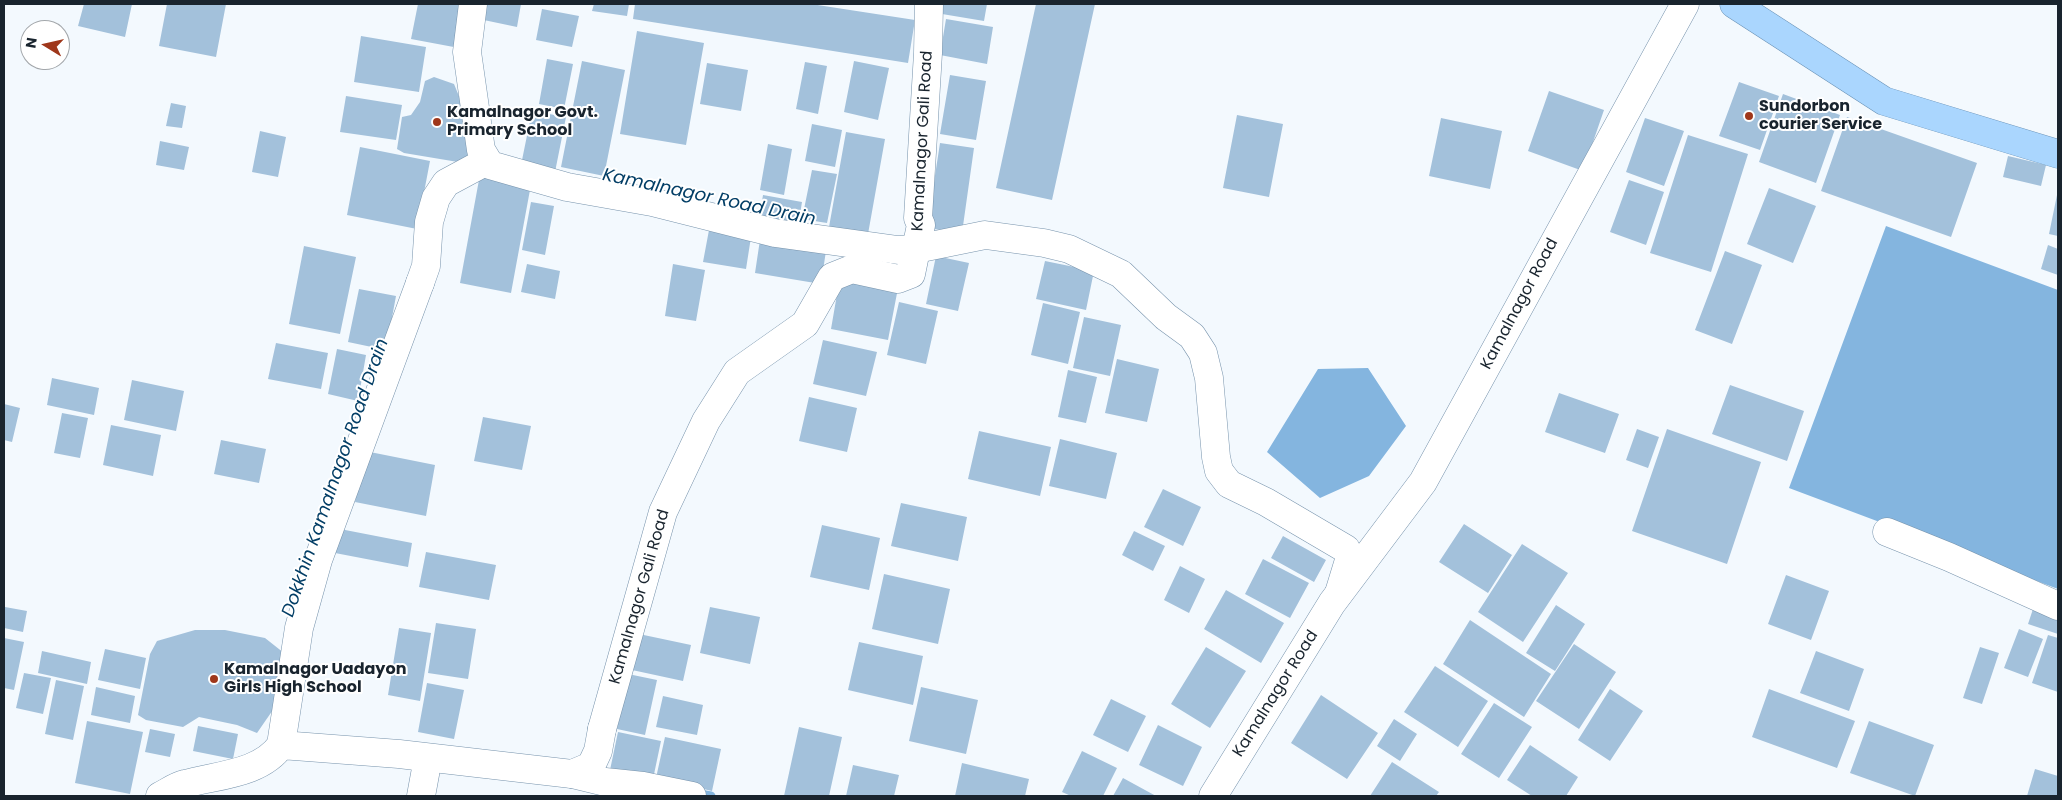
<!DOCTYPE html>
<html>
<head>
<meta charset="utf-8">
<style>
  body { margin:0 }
  #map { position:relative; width:2062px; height:800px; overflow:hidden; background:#f3f9fe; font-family:Poppins,sans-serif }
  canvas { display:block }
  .frame { position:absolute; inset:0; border:5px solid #19242e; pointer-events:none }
  .north { position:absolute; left:20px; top:20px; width:50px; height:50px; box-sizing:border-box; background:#fff; border:1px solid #a3a7ab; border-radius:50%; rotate:279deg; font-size:14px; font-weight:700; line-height:20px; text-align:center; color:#19242e }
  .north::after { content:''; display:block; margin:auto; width:18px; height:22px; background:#9f371b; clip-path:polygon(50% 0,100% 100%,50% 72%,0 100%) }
</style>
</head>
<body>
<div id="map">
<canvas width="2062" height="800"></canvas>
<div class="frame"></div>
<div class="north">N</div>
</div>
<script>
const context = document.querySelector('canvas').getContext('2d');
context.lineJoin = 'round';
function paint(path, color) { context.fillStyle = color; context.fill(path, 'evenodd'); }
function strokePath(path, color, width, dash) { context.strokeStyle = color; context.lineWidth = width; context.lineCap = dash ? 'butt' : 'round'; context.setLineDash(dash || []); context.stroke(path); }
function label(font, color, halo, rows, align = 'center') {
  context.font = font + ' Poppins,sans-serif'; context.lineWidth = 4; context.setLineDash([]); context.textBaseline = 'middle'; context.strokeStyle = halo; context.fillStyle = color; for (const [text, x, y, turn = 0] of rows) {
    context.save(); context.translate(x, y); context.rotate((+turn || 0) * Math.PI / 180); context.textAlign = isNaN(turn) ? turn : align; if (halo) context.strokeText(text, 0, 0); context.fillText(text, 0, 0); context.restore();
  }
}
paint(new Path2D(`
  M1886,226L2058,290V589L1789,488Z
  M1368,368L1406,426L1369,476L1320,498L1267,452L1318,369Z`), '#84b5df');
strokePath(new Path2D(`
  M694,793L711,796`), '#84b5df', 9);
paint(new Path2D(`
  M84,4H132L125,37L78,26Z
  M167,4H226L216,57L159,46Z
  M418,4H467L459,48L411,39Z
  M482,4H521L517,27L479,19Z
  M594,4H629L627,16L592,11Z
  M635,4H811L915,20L908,63L633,19Z
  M943,4H987L984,21L942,14Z
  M1036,4H1095L1052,200L996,188Z
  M542,9L579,16L572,47L536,40Z
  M946,19L993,27L987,64L940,55Z
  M637,31L704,43L686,145L620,134Z
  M361,36L426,47L419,92L354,82Z
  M547,59L573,64L564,109L539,104Z
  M582,61L625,70L604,176L561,167Z
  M854,61L889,68L878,120L844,112Z
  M805,62L827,66L818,114L796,109Z
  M707,63L748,70L741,111L700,104Z
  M950,75L986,81L976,140L940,134Z
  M434,77L454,84L463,106L470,164L404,153L397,149L402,117L411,115L420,102L425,81Z
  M1739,82L1779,96L1760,150L1719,136Z
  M1549,91L1604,110L1583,171L1528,151Z
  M1783,94L1840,115L1816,183L1759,162Z
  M346,96L402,105L396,140L340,132Z
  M171,103L186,106L182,128L166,126Z
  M532,111L566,117L555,172L521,165Z
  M1237,115L1283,124L1269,197L1223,188Z
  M1847,117L1977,163L1951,237L1821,191Z
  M1441,118L1502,131L1490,189L1429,176Z
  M1645,118L1684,131L1664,186L1626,172Z
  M812,124L842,130L835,167L805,161Z
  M260,131L286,137L278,177L252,172Z
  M846,132L885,139L868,234L829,227Z
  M1688,135L1748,154L1711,272L1650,253Z
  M160,141L189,147L184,170L156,165Z
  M940,143L974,148L962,233L927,228Z
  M768,144L792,149L784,195L760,190Z
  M360,147L430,161L417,229L347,215Z
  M2008,156L2046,165L2041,186L2003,177Z
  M481,169L532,179L511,293L460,283Z
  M812,170L837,174L827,223L802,219Z
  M1629,180L1664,192L1646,245L1610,232Z
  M1769,188L1816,206L1793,263L1747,244Z
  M763,195L802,202L797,233L758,226Z
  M2057,195H2058V236L2049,234Z
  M531,202L554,206L545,255L522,250Z
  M709,230L751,237L746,269L703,262Z
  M761,233L827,244L821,284L755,273Z
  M2048,245L2058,249V275L2041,269Z
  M304,246L356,257L340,334L289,324Z
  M1725,251L1762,265L1732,344L1695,330Z
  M936,256L969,263L958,311L926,304Z
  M1045,261L1094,271L1086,310L1036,299Z
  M527,264L560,271L555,299L521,292Z
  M673,264L705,270L696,321L665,316Z
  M840,277L898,288L888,340L831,329Z
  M359,289L396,296L386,350L348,342Z
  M899,302L938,311L926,364L887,355Z
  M1043,303L1080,312L1068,364L1031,355Z
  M1084,317L1121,325L1110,376L1073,368Z
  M823,340L877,352L866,396L813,384Z
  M276,343L328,353L321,389L268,379Z
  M337,349L366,355L358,401L328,394Z
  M1117,359L1159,369L1147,422L1105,413Z
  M1068,370L1097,377L1086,423L1058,417Z
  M52,378L99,388L94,415L47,405Z
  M132,380L184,391L176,431L124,420Z
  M1730,385L1804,411L1787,461L1712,434Z
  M1559,393L1619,414L1605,453L1545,432Z
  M809,397L857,408L847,452L799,441Z
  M4,404L20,408L12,442L4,440Z
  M62,413L88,418L80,458L54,453Z
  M483,417L531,426L522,470L474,461Z
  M111,425L161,435L153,476L103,465Z
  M1637,429L1659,437L1648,468L1626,460Z
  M1667,429L1761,462L1727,564L1632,531Z
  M979,431L1051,447L1040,496L968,479Z
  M1060,439L1117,453L1106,499L1049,486Z
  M221,440L266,449L259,483L214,474Z
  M365,451L435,465L426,516L355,502Z
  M1163,489L1201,507L1183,546L1144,527Z
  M901,503L967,517L958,561L891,546Z
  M1464,524L1512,555L1488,593L1439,562Z
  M822,525L880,538L869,590L810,577Z
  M340,529L412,543L408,567L335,553Z
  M1134,531L1165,546L1153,571L1122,555Z
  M1283,536L1326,560L1314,582L1271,558Z
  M1522,544L1568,573L1523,642L1478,612Z
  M426,552L496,565L489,600L419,587Z
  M1263,559L1309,583L1290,618L1245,594Z
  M1180,566L1205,579L1189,613L1164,600Z
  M884,574L950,589L938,644L872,629Z
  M1786,575L1829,591L1811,640L1768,624Z
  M1226,590L1284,623L1261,663L1204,629Z
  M2035,603L2058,611V634L2028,624Z
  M1556,605L1585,624L1555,671L1526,653Z
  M5,607L27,611L23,632L4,628Z
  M710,607L760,617L750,664L700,653Z
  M1470,620L1551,674L1524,717L1443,664Z
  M436,623L476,629L468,679L428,673Z
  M399,628L431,633L420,701L388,695Z
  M2019,629L2043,639L2028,677L2004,668Z
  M195,630H225L265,638L284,653L277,704L257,733L237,725L199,717L183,727L146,720L138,715L150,654L157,641Z
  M639,634L691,645L683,681L632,670Z
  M2048,635L2058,638V692L2032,683Z
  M4,638L24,642L14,690L4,688Z
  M859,642L923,656L913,705L848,690Z
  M1574,644L1616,672L1579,729L1536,701Z
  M1206,647L1246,671L1210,728L1171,704Z
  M1980,647L1999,653L1982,704L1963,698Z
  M105,649L146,658L140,689L98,680Z
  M42,651L91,662L87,684L38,673Z
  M1816,651L1864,669L1849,711L1800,693Z
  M1435,666L1488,701L1458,747L1404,712Z
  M24,673L51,678L43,714L16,708Z
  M628,674L657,680L645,735L617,729Z
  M56,680L84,686L73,740L45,734Z
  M427,683L464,690L454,739L418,732Z
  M96,687L135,696L130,723L91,715Z
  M921,687L978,700L966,754L909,741Z
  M1610,689L1643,711L1610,761L1578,740Z
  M1769,689L1855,721L1837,768L1752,737Z
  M1321,695L1378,733L1347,779L1291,743Z
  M663,696L703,705L697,735L656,727Z
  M1111,699L1146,716L1128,752L1093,735Z
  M1494,703L1532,727L1499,778L1461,754Z
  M1394,719L1417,734L1400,761L1377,746Z
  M87,721L143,732L130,794L75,783Z
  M1869,721L1934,745L1915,796L1850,773Z
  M1158,725L1202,747L1183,786L1139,765Z
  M198,726L238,734L233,759L193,751Z
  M799,727L842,737L829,796H784Z
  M150,729L175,734L170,757L145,752Z
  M618,732L661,741L653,779L610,770Z
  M665,737L721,749L712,791L656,778Z
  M1530,745L1578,777L1566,796H1532L1507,780Z
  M1082,751L1117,768L1103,796H1071L1062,792Z
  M1392,762L1439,792L1436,796H1370Z
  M962,763L1029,779L1025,796H955Z
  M853,765L899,775L894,796H846Z
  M2035,769L2058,776V796H2027Z
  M1123,778L1156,796H1113Z`), '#a3c1db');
const minor = new Path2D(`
  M281,745L399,754L572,774L591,766L598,751L602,729
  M160,796C168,792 176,786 185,784C217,775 261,774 281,745L299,628L318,560L420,283`);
const tertiary = new Path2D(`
  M420,283L426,266L429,222L436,198L446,183L487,161
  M1887,532L1949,557L2058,606
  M602,729L663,512L706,421L737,372L805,324L832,277L852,269L898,279L911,274L921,225L918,218L928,53L929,4
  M421,796L428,758
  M1213,796L1332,603L1423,482L1685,4`);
const secondary = new Path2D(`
  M473,4L467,52L481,150L490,165L567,187L652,202L775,233L898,250L916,249L985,235L1044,243L1069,249L1121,274L1166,317L1192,336L1203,353L1209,378L1216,457L1219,471L1229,484L1266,502L1346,549L1350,557L1339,593
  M572,774L605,782L643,786L692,796`);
const trunk = new Path2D(`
  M1734,4L1884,101L2058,154`);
strokePath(minor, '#7793ac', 29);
strokePath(tertiary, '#7793ac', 29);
strokePath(secondary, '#7793ac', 29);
strokePath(trunk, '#6991b5', 29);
strokePath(minor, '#fff', 28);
strokePath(tertiary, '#fff', 28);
strokePath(secondary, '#fff', 28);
strokePath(trunk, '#aad6fe', 28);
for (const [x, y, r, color] of [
  [1749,116,5,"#9f371b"],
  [437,122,5,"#9f371b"],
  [214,679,5,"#9f371b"]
]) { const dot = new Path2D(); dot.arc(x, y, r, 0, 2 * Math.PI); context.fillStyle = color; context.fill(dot); strokePath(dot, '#fff', 2); }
label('bold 16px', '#19242e', '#fff', [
  ["Sundorbon",1759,107],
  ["courier Service",1759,125],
  ["Kamalnagor Govt.",447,113],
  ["Primary School",447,131],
  ["Kamalnagor Uadayon",224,670],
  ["Girls High School",224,688]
], 'left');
label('16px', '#19242e', '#fff', [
  ["Kamalnagor Gali Road",923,141,-87],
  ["Kamalnagor Road",1520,304,-62],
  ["Kamalnagor Gali Road",640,597,-74],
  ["Kamalnagor Road",1276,694,-58]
]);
label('italic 18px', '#033e66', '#fff', [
  ["Kamalnagor Road Drain",709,198,12],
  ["Dokkhin Kamalnagor Road Drain",336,478,-71]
]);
</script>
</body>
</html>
